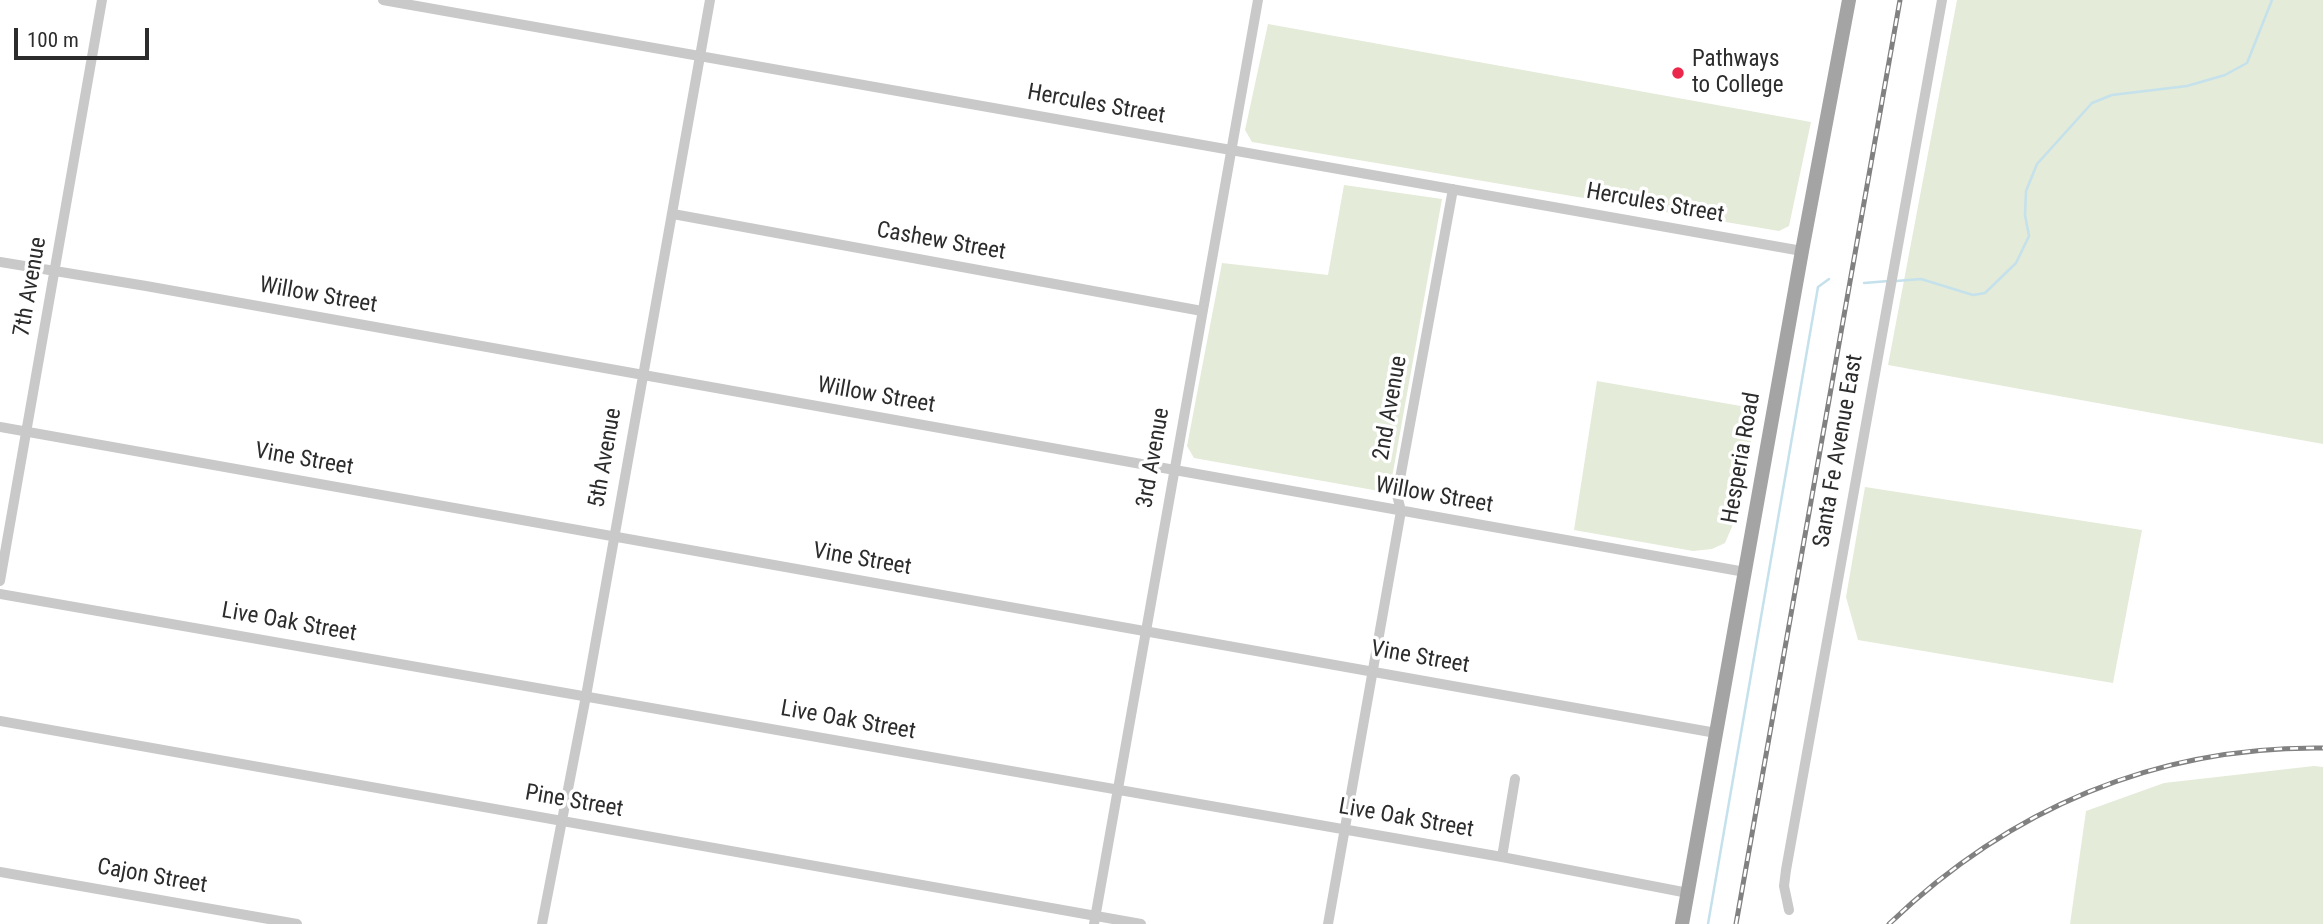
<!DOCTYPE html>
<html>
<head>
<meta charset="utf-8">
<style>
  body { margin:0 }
  #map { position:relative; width:2323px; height:924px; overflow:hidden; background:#fff; font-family:"Roboto Condensed",sans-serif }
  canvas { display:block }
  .scale { position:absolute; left:14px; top:28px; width:135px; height:32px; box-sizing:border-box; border:4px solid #2c2c2c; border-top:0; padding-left:9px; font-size:21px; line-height:24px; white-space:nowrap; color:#2c2c2c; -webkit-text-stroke:5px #fff; paint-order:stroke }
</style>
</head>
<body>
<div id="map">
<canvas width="2323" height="924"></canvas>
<div class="scale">100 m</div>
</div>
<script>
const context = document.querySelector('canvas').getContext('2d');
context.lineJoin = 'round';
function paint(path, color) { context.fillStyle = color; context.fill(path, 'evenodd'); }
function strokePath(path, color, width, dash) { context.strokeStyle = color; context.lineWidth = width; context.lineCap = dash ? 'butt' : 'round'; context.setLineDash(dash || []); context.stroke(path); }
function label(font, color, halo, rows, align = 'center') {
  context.font = font + ' "Roboto Condensed",sans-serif'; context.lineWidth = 7; context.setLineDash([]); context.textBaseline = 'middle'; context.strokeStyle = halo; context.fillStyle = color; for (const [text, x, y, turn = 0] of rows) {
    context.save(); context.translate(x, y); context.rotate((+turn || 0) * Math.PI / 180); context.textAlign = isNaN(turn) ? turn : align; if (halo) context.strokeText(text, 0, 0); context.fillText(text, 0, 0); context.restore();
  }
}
paint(new Path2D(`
  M1957,0H2323V444L1888,365Z
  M1268,24L1811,122L1789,226L1779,231L1252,142L1245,130Z
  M1344,185L1442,199L1391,483L1379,491L1194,458L1187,446L1222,263L1328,275Z
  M1597,381L1758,409L1734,522L1725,543L1712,549L1693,551L1574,530Z
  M1865,487L2142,530L2113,683L1858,640L1846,597Z
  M2314,766L2323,767V924H2070L2086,811L2164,783Z`), '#e4ebd9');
strokePath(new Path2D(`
  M1896,281L1921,279L1973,295L1985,293L2016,263L2029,236L2025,215L2026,191L2037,164L2092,103L2112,95L2187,86L2225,75L2247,63L2272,0
  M1864,283L1889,281
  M1708,924L1818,287L1829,279`), '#c4e1ec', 2.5);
strokePath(new Path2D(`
  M383,0L1802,251
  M673,214L1202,311
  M0,262L146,286L1745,572
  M0,427L1716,733
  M0,581L102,0
  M0,594L1502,857L1688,893
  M0,721L1141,924
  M1502,857L1515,779
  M0,872L297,924
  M1789,910L1784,886L1786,870L1942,0
  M542,924L586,696L710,0
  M1094,924L1258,0
  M1328,924L1401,511L1397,495L1453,189`), '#c9c9c9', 10);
strokePath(new Path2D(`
  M1682,924L1802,251L1849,0`), '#a4a4a4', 14);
const rail = new Path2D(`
  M1736,924L1900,0
  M1889,924C2009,809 2155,746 2323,748`);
strokePath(rail, '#818181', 5);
strokePath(rail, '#fff', 2.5, [8]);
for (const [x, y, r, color] of [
  [1678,73,7,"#eb274c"]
]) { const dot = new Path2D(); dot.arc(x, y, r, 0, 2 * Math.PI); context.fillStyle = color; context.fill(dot); strokePath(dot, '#fff', 2.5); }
label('23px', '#2c2c2c', '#fff', [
  ["Pathways",1692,60],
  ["to College",1692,86]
], 'left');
label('23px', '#2c2c2c', '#fff', [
  ["Hercules Street",1096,105,10],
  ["Hercules Street",1655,204,10],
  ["Cashew Street",941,242,10],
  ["7th Avenue",31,287,-80],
  ["Willow Street",318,296,10],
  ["Willow Street",876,396,10],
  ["2nd Avenue",1391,408,-80],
  ["Santa Fe Avenue East",1839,451,-80],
  ["5th Avenue",606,458,-80],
  ["3rd Avenue",1154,458,-80],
  ["Hesperia Road",1742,458,-80],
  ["Vine Street",304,460,10],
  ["Willow Street",1434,496,10],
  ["Vine Street",862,560,10],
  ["Live Oak Street",289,623,10],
  ["Vine Street",1420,658,10],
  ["Live Oak Street",848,721,10],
  ["Pine Street",574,802,10],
  ["Live Oak Street",1406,819,10],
  ["Cajon Street",152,877,10]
]);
</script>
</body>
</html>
